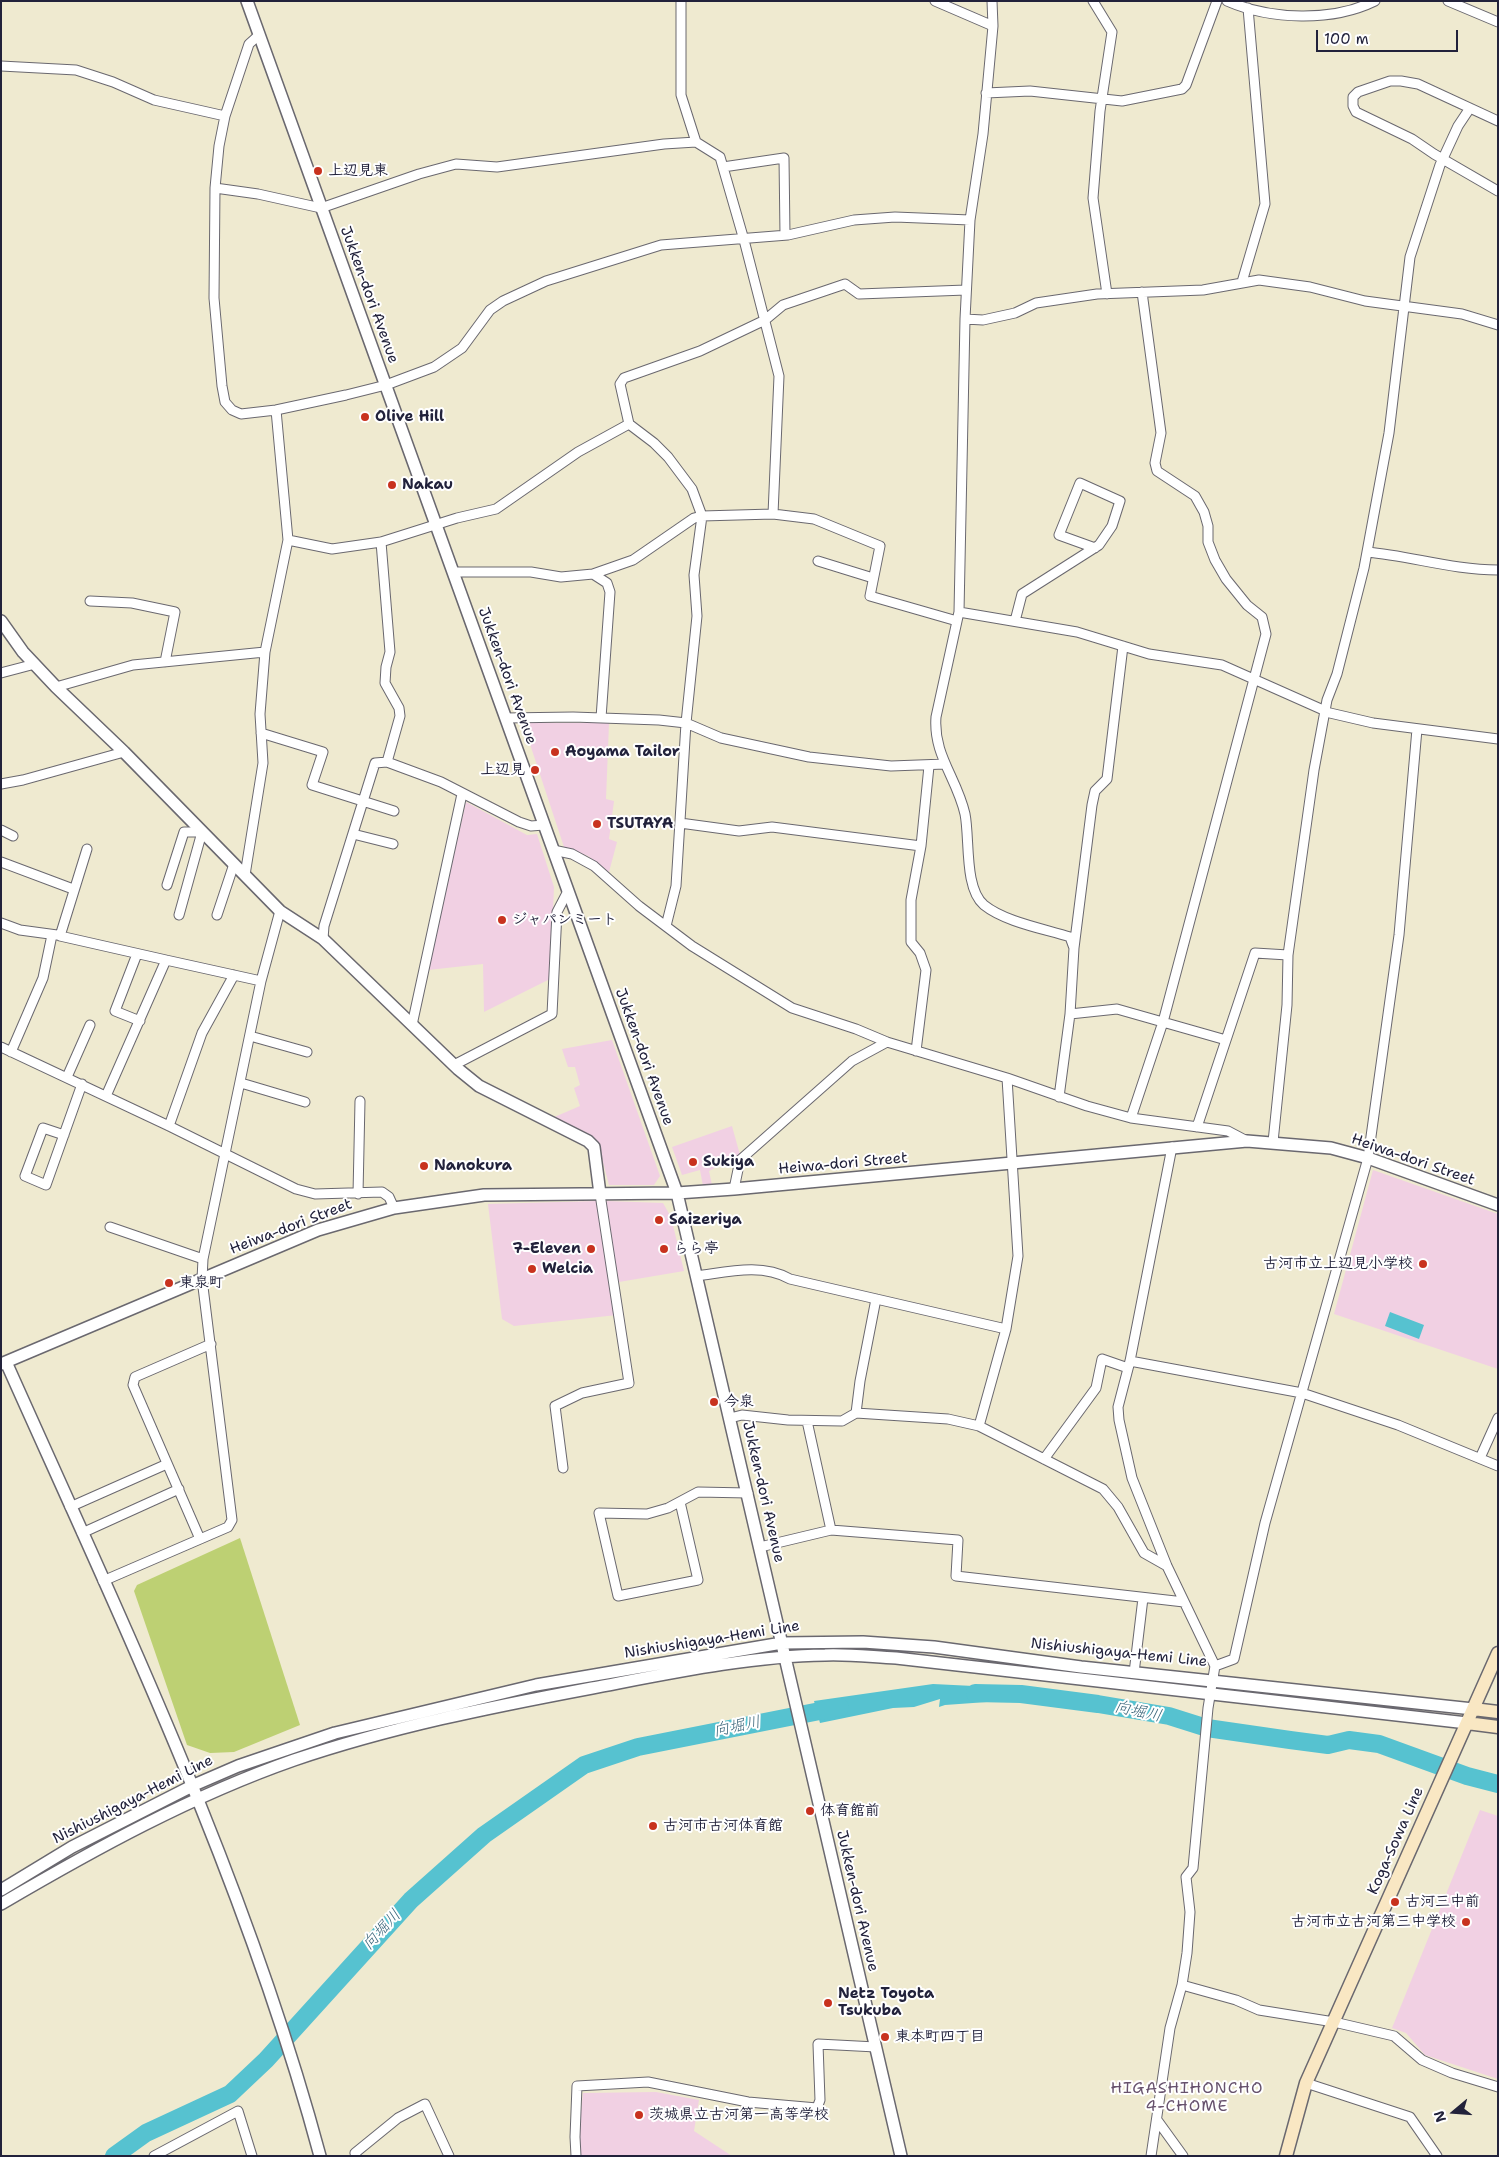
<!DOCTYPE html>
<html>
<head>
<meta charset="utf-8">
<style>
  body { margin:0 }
  #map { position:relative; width:1499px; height:2157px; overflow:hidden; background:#efead0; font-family:"Shantell Sans",sans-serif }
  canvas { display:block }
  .frame { position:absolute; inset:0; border:2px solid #22223b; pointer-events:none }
  .north { position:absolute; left:1429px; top:2087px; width:50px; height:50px; -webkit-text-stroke:4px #fff; paint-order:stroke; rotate:252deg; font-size:14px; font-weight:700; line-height:20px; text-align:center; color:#22223b }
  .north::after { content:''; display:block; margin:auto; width:18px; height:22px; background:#22223b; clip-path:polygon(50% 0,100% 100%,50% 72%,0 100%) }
  .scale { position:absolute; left:1316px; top:30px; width:142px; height:22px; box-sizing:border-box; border:2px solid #22223b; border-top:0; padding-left:6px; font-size:15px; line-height:18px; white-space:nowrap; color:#22223b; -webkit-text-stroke:4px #fff; paint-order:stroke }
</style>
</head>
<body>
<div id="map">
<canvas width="1499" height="2157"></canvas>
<div class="frame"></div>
<div class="north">N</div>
<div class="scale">100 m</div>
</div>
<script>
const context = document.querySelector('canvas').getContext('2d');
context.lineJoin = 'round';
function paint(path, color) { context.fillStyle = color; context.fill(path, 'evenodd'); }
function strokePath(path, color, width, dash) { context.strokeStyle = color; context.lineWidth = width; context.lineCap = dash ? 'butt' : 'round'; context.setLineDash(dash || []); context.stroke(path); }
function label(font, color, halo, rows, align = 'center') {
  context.font = font + ' "Shantell Sans","Klee One",sans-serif'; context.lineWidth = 4; context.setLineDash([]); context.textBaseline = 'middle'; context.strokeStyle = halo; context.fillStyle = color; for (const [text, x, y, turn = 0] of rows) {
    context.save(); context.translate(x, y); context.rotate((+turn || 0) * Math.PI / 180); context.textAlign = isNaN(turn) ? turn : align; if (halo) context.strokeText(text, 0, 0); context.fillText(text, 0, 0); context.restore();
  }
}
paint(new Path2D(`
  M523,723H609L606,799L614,801L609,839L617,842L609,872L588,856L564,847Z
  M466,802L527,835L537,834L554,887L550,979L484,1012L483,964L428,970Z
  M612,1040L660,1176L654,1185H609L599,1147L587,1133L552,1118L580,1106L574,1088L580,1085L575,1067H568L562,1049Z
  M732,1126L740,1155L709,1171L712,1185L703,1186L700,1170L682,1175L672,1147Z
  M1373,1170L1498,1214V1369L1334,1314Z
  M596,1201L600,1204L617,1315L514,1326L502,1319L488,1204Z
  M607,1201L663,1203L671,1217L684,1271L619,1282L605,1204Z
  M1480,1810L1498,1816V2079L1425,2055L1406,2033L1392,2028Z
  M656,2092L699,2100L694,2131L732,2156H579V2130L583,2093Z`), '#f1d0e3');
paint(new Path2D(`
  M240,1538L300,1725L234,1752L210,1753L187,1745L134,1591L137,1585Z`), '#bdd073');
paint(new Path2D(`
  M1390,1312L1424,1325L1419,1339L1385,1326Z
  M933,1684L994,1687L998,1694L987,1702L945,1705L939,1707L940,1699L914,1707L893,1708L820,1723L814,1701Z`), '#56c2d0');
strokePath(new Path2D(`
  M975,1693L1021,1694L1098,1704L1169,1716L1207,1728L1290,1740L1328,1745L1349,1740L1379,1744L1467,1776L1498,1784
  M114,2156L146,2133L230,2094L266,2060L411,1900L484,1835L584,1765L638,1747L840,1707`), '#56c2d0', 18);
const minor = new Path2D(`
  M681,1V95L696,142
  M935,1L993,26
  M992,1L993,26L983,134L970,220L965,319L959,612L936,717C933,755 957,778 965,814C970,839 964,888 984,905C1005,922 1045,929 1070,937L1074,948
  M1093,1L1112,32L1100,111L1093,198L1107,294
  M1227,1C1271,20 1332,22 1375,1
  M1448,1L1498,22
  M259,35L249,44L225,116L219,146L215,188L214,298L222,386L225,402L232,410L241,414L276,410L346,395L386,385L434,367L462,348L490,310L503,301L546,281L661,245L788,235L854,220L895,217L970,220
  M1,66L76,70L113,82L154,100L225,116
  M986,93L1030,91L1122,101L1182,89L1186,85L1217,1
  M1498,121L1418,84L1401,81H1390L1358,92L1353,97V106L1356,112L1412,139L1434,154L1498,191
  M723,167L784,158L785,235
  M215,188L258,194L321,208L419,174L456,164L497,167L664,144L696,142L720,157L744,240L779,376L773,514
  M1242,282L1265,204L1248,8
  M965,319L983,320L1015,313L1036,303L1097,294L1203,290L1259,280L1310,287L1365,301L1462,314L1498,325
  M629,424L654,443L668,457L692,489L702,516L694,575L697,616L686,723L676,886L666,926
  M288,540L332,549L381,542L457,518L496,509L578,452L629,424L620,384L624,378L700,351L765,320L783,305L845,284L859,294L966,290
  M381,542L390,652L386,667L385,683L399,708L400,716L387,762
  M1367,552C1411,556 1453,570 1498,570
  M818,561L873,578
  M454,572H531L561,577L593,574L633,560L694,518L702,516L773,514L814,519L880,546L870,596L957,621
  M593,574L607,583L610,592L601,718
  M90,601L132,603L175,612L165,662
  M959,612L1077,632L1149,654L1222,665L1330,713L1373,723L1498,739
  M1015,621L1022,594L1099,545L1112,526L1120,501L1080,483L1059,535L1095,548
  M1,673L35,664
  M56,687L133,665L265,652
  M506,718L573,717L659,720L686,723L721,738L809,757L891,766L945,764
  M261,733L323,752L312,785L394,811
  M1,784L23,780L124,752
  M680,823L739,831L772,827L921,846L911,900V942L920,953L926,970L916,1051
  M1,830L13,836
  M353,834L393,844
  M921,846L929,766
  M87,849L60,936L166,960
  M553,850L572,854L594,866L639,906L692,946L792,1008L856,1029L887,1042L1007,1078L1087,1106L1131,1118L1228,1131L1247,1141
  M1,862L73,889
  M245,875L263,763L260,714L265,652L288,540L276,410
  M167,885L184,832H202L179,915
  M217,915L234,864
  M1,923L20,930L57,935
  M323,939L324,926L375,763L387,762L441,782L519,822L531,826L544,825
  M137,954L115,1011L140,1021
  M1070,1014L1117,1009L1226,1040
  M412,1025L462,794
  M250,1036L307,1052
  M1,1047L169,1126L296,1189L315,1194L382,1192L389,1197L394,1208
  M11,1052L43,978L52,935
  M454,1065L552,1014L557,912L568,891
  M67,1077L90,1025
  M241,1083L305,1102
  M106,1096L166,960L261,981
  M1059,1097L1070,1014L1074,948L1092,805L1095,791L1107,779L1123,646
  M1131,1118L1163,1022L1266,634L1262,617L1247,605L1226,579L1215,560L1208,542V526L1204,512L1195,496L1157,471L1155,463L1161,433L1142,292
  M169,1126L202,1033L234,975
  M1197,1127L1255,953L1288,955
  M64,1135L43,1128L25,1176L46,1185L82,1084
  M1273,1142L1287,1005L1288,955L1314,770L1327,700L1337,674L1364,568L1389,433L1410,257L1440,165L1458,126L1470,108
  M734,1189L740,1160L852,1061L887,1042
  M358,1194L360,1101
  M110,1227L203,1259
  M697,1276C728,1272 761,1263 790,1279L1006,1329
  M1130,1361L1302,1393L1398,1425L1498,1466
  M856,1413L860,1381L876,1299
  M730,1418L742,1415L788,1420L842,1421L856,1413L948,1419L979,1426L1103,1489L1118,1507L1144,1553L1167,1566
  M979,1426L1006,1329L1018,1256L1007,1078
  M1480,1458L1498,1418
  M1044,1459L1096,1388L1102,1359L1128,1368
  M563,1468L555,1406L582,1393L629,1383L600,1194
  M680,1502L698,1580L618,1596L599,1513L647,1514L668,1508L698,1492L748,1493
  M70,1507L167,1464
  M831,1530L958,1540L956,1576L1184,1602
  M82,1533L179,1489
  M200,1539L133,1385L135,1377L211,1344
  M760,1547L831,1530L807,1421
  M103,1581L228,1527L232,1520L202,1279L203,1259L261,981L280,911
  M1215,1666L1234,1659L1265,1523L1368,1158L1399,935L1417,729
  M1134,1673L1143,1598
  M1182,1985L1236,2000L1259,2010L1334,2022L1394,2036L1422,2060L1452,2073L1498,2087
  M1306,2083L1410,2117L1437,2156
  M1157,2120L1183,2156
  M154,2156L238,2111L252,2156
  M356,2156L355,2153L398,2118L425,2104L449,2156
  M576,2156L575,2137L577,2086L648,2082L748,2102L817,2108L820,2100L818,2044L876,2047
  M1151,2156L1170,2028L1182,1985L1187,1953L1190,1912L1186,1877L1193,1868L1208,1708L1215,1666L1167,1566L1132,1478L1119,1420L1118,1407L1130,1361L1172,1147`);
const tertiary = new Path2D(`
  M247,1L677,1193L901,2156
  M1,621L23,652L56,687L124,752L280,911L323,939L458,1069L479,1086L588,1141L594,1147L600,1194
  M6,1362C122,1622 246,1880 320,2156
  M1,1364L318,1230L394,1208L484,1195L677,1193L734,1189L1247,1141L1331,1148L1368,1158L1498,1205
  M1,1890L72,1847L194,1785L238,1766L335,1733L536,1685L782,1643L863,1642L934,1647L1081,1667L1473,1709
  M1,1904C95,1849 191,1796 294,1760C391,1727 491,1707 592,1688C666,1674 750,1656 825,1655C849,1654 873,1657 896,1658L1467,1723`);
const secondary = new Path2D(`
  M1473,1709L1498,1712
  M1467,1723L1498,1727
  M1286,2156L1306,2083L1498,1653`);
strokePath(minor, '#6a686f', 11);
strokePath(tertiary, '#6a686f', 14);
strokePath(secondary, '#6a686f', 15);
strokePath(minor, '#fff', 9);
strokePath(tertiary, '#fff', 11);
strokePath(secondary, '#f9e7c3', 12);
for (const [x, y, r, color] of [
  [318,171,5,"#c8321e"],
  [365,417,5,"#c8321e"],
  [392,485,5,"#c8321e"],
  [555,752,5,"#c8321e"],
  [535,770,5,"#c8321e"],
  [597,824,5,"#c8321e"],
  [502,920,5,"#c8321e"],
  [693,1162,5,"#c8321e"],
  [424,1166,5,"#c8321e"],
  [659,1220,5,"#c8321e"],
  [591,1249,5,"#c8321e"],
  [664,1249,5,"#c8321e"],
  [1423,1264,5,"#c8321e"],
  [532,1269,5,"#c8321e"],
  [169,1283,5,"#c8321e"],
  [714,1402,5,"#c8321e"],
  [810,1811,5,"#c8321e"],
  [653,1826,5,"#c8321e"],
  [1395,1902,5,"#c8321e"],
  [1466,1922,5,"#c8321e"],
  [828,2003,5,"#c8321e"],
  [885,2037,5,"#c8321e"],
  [639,2115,5,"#c8321e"]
]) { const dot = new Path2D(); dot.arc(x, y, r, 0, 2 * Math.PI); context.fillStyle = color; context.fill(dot); strokePath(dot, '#fff', 2); }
label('bold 15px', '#22223b', '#fff', [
  ["上辺見東",328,171],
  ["Olive Hill",375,417],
  ["Nakau",402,485],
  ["Aoyama Tailor",565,752],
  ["上辺見",525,770,"right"],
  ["TSUTAYA",607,824],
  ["ジャパンミート",512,920],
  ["Sukiya",703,1162],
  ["Nanokura",434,1166],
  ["Saizeriya",669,1220],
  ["7-Eleven",581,1249,"right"],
  ["らら亭",674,1249],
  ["古河市立上辺見小学校",1413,1264,"right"],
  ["Welcia",542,1269],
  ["東泉町",179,1283],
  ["今泉",724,1402],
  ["体育館前",820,1811],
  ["古河市古河体育館",663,1826],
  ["古河三中前",1405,1902],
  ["古河市立古河第三中学校",1456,1922,"right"],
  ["Netz Toyota",838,1994],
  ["Tsukuba",838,2011],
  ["東本町四丁目",895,2037],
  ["茨城県立古河第一高等学校",649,2115]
], 'left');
label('15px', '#22223b', '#fff', [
  ["Jukken-dori Avenue",369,295,70],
  ["Jukken-dori Avenue",507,676,70],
  ["Jukken-dori Avenue",644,1057,70],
  ["Heiwa-dori Street",1413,1160,19],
  ["Heiwa-dori Street",843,1164,-5],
  ["Heiwa-dori Street",291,1227,-21],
  ["Jukken-dori Avenue",763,1492,77],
  ["Nishiushigaya-Hemi Line",712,1640,-9],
  ["Nishiushigaya-Hemi Line",1119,1653,6],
  ["Nishiushigaya-Hemi Line",133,1800,-27],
  ["Koga-Sowa Line",1396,1841,-66],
  ["Jukken-dori Avenue",857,1901,77]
]);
label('italic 16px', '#376277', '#fff', [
  ["向堀川",1138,1712,12],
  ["向堀川",737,1727,-12],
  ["向堀川",382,1930,-47]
]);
context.letterSpacing = '1px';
label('16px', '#67526d', '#fff', [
  ["HIGASHIHONCHO",1187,2089],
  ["4-CHOME",1187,2107]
]);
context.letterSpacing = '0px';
</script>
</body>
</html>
